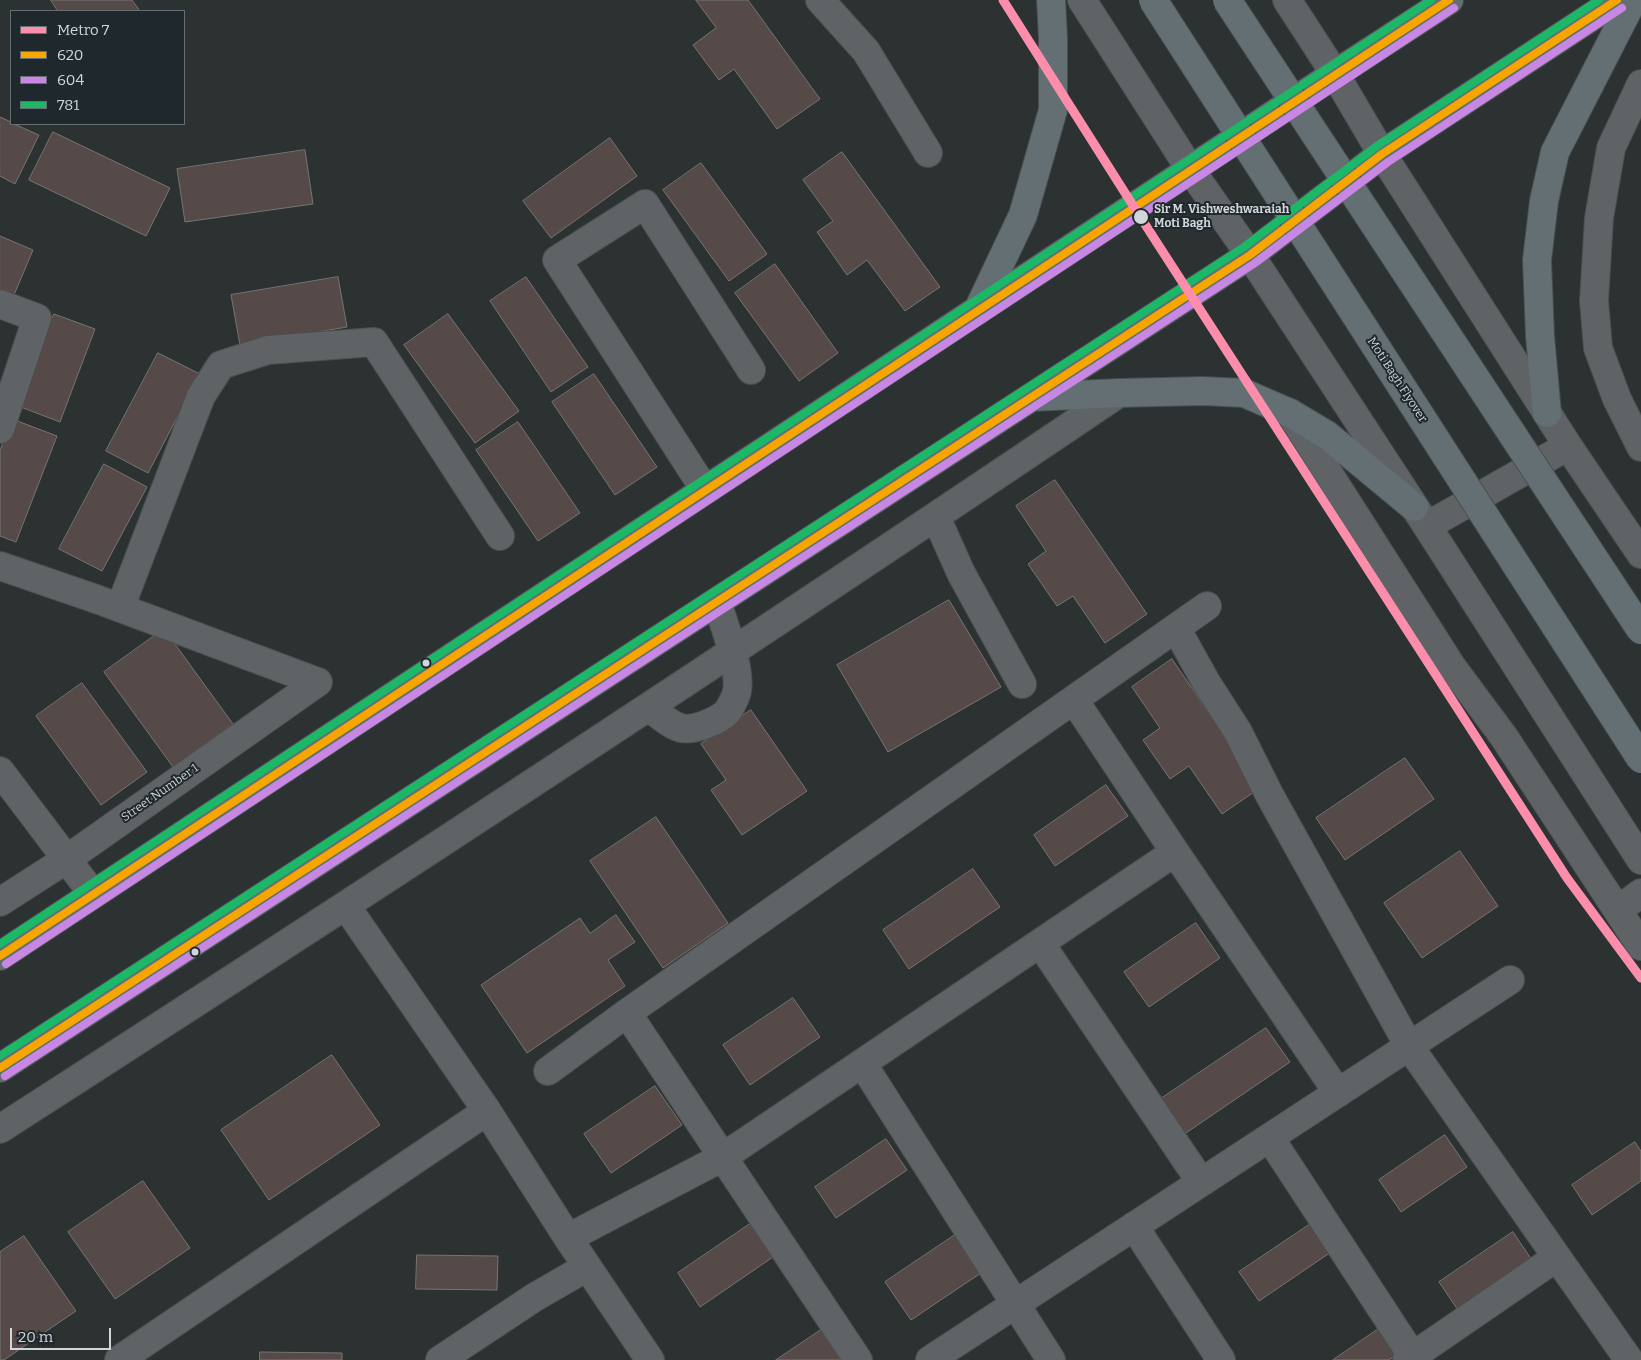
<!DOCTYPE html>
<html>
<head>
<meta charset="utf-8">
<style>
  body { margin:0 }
  #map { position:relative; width:1641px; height:1360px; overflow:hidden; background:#2c3132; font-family:Bitter,serif }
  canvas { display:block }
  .legend { position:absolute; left:10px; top:10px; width:175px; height:115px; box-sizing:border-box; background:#1f282c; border:1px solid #666e71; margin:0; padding:6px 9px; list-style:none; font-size:15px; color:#d0d6d9 }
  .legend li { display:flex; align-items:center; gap:10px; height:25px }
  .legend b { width:25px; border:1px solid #666e71 }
  .scale { position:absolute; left:10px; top:1328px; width:101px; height:22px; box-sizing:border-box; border:2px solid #d0d6d9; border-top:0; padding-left:6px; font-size:15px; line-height:18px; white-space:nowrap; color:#d0d6d9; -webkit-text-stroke:4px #1f282c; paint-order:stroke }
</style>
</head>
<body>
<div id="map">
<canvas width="1641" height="1360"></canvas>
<ul class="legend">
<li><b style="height:6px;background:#fc8eac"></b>Metro 7</li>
<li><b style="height:6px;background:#f7a600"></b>620</li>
<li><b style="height:6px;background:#c787e3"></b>604</li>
<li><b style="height:6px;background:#1ab867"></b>781</li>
</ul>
<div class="scale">20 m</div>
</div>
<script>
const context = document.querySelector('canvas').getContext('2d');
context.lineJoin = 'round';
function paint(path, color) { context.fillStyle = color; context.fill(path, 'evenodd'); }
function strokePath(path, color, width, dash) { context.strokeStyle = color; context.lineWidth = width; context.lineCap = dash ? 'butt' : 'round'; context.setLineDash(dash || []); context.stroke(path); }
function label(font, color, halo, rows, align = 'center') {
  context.font = font + ' Bitter,serif'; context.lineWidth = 4; context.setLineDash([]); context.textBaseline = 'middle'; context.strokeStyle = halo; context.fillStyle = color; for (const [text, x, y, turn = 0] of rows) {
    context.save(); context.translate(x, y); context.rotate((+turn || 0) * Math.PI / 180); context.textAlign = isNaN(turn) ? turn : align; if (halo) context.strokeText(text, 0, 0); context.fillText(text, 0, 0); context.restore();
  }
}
const building = new Path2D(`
  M51,0H132L140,11H58Z
  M696,0H748L820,99L777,129L734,69L719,80L693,45L716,28Z
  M0,117L11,122V124H14L39,135L15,184L0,176Z
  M53,132L170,188L146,236L29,180Z
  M610,138L637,176L551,238L523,201Z
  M305,150L313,204L185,222L177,169Z
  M842,152L940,287L905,311L867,260L847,275L817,232L833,221L803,180Z
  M701,163L767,254L729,281L663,190Z
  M0,236L33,250L11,302L0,298Z
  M775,264L838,353L799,381L735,293Z
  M338,277L347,327L240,345L231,295Z
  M526,277L588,367L551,392L490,301Z
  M54,314L95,329L60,422L18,406Z
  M448,314L519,411L475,443L404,345Z
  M158,353L200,374L148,473L106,451Z
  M594,374L657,467L615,495L552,402Z
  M12,419L57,436L16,542L0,536V451Z
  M518,422L580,513L538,541L476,450Z
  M104,464L147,487L102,571L59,549Z
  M1055,480L1147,614L1105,643L1073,596L1057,606L1028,564L1046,551L1016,506Z
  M949,600L1001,687L888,752L837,665Z
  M164,629L233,724L173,767L104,672Z
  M1172,659L1260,788L1222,814L1189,766L1170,779L1143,740L1160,728L1132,687Z
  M82,683L147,772L101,805L36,716Z
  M751,710L807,791L742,835L711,790L726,780L701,744Z
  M1405,758L1434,799L1345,860L1316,818Z
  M1106,785L1128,816L1055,866L1034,835Z
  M656,817L728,923L663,968L590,861Z
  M1460,851L1498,906L1422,958L1384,903Z
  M973,869L1000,907L909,969L883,930Z
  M616,915L635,942L608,960L625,986L527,1053L481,985L580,918L590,933Z
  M1196,923L1220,958L1149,1007L1124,972Z
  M793,998L820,1037L750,1085L723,1045Z
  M1266,1028L1290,1062L1183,1135L1159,1100Z
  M332,1055L380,1125L269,1200L221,1130Z
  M655,1086L682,1125L611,1173L584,1134Z
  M1445,1135L1467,1167L1401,1212L1379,1180Z
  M886,1139L907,1170L836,1218L815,1187Z
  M1635,1142L1641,1151V1181L1592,1215L1572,1185Z
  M143,1181L190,1248L115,1299L68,1232Z
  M1312,1223L1331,1252L1259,1301L1239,1272Z
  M750,1224L773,1257L700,1307L678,1273Z
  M1513,1232L1536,1266L1462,1316L1439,1282Z
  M955,1235L981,1273L911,1320L885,1282Z
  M24,1236L76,1311L4,1360H0V1252Z
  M417,1255L498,1256L497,1290L416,1289Z
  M1380,1328L1398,1354L1389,1360H1333Z
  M821,1330L841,1360H776Z
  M260,1352L342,1353V1360H260Z`);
paint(building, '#564a49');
strokePath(building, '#757575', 1);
const minor = new Path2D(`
  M820,0L866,51L928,153
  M1082,0L1190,169L1250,255L1427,526L1641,860
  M1287,0L1335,74L1382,154L1568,446L1641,554
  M1641,84L1611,148L1599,218L1594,301L1598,348L1617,399L1641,447
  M0,304L37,318L0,429
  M1290,413L1452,667L1504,737L1641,946
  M705,490L557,260L645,204L751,370
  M936,517L961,573L1022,684
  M1427,526L1568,446
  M0,566L99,600L318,682
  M120,608L201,396L221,365L268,350L374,342L500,536
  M1176,628L1206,682L1238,732L1269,794L1409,1046L1629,1360
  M649,707C658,714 670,725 681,728C694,731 718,721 727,712C730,708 736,697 737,691C741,668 724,625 717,602
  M0,771L93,894
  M1175,852L1338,1093
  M0,902L67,859L318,682
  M346,906L487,1111L568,1238L650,1360
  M1618,910L1641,893
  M1040,943L1201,1182
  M627,1013L858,1360
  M862,1063L1051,1360
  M548,1071L627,1013L1207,606
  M0,1129C376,887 749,643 1119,393
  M1270,1138L1415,1360
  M1134,1226L1221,1360
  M568,1238L723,1157L1175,852L1074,700
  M119,1360L487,1111
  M440,1360L535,1297L587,1267
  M930,1360L1510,980
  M1407,1360L1557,1257`);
const major = new Path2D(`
  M978,310L1023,215L1053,110V38L1051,0
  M1032,397L1119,393L1203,391L1244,393L1290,413L1327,435L1414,507
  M1547,413L1540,336L1537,260L1544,201L1555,152L1633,0
  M0,956L1335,74L1449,0
  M0,1068L1250,255L1382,154L1617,0`);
strokePath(minor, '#494e50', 30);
strokePath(major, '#494e50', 30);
strokePath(minor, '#5f6365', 28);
strokePath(major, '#636f73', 28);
const majorBridge = new Path2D(`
  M1153,0L1641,759
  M1227,0L1641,630`);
strokePath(majorBridge, '#494e50', 30, []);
strokePath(majorBridge, '#636f73', 28);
strokePath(new Path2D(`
  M0,956L1449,0
  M0,1068L1250,255L1382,154L1617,0`), '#f7a600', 8);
strokePath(new Path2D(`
  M6,964L1454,8
  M5,1076L1255,263L1388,162L1622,8`), '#c787e3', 8);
strokePath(new Path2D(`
  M0,944L1431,0
  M0,1056L1244,247L1377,146L1599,0`), '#1ab867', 8);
strokePath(new Path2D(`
  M1003,0L1139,215L1567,878L1641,978`), '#fc8eac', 9);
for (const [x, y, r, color] of [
  [1141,217,8,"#d0d6d9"],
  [426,663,4.5,"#d0d6d9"],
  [195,952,4.5,"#d0d6d9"]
]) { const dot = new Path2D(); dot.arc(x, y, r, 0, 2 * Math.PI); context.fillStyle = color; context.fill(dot); strokePath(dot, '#1f282c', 2); }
label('bold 12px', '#d0d6d9', '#1f282c', [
  ["Sir M. Vishweshwaraiah",1154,210],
  ["Moti Bagh",1154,224]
], 'left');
label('12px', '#d0d6d9', '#1f282c', [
  ["Moti Bagh Flyover",1397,380,57],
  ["Street Number 1",160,793,-35]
]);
</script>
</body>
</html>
